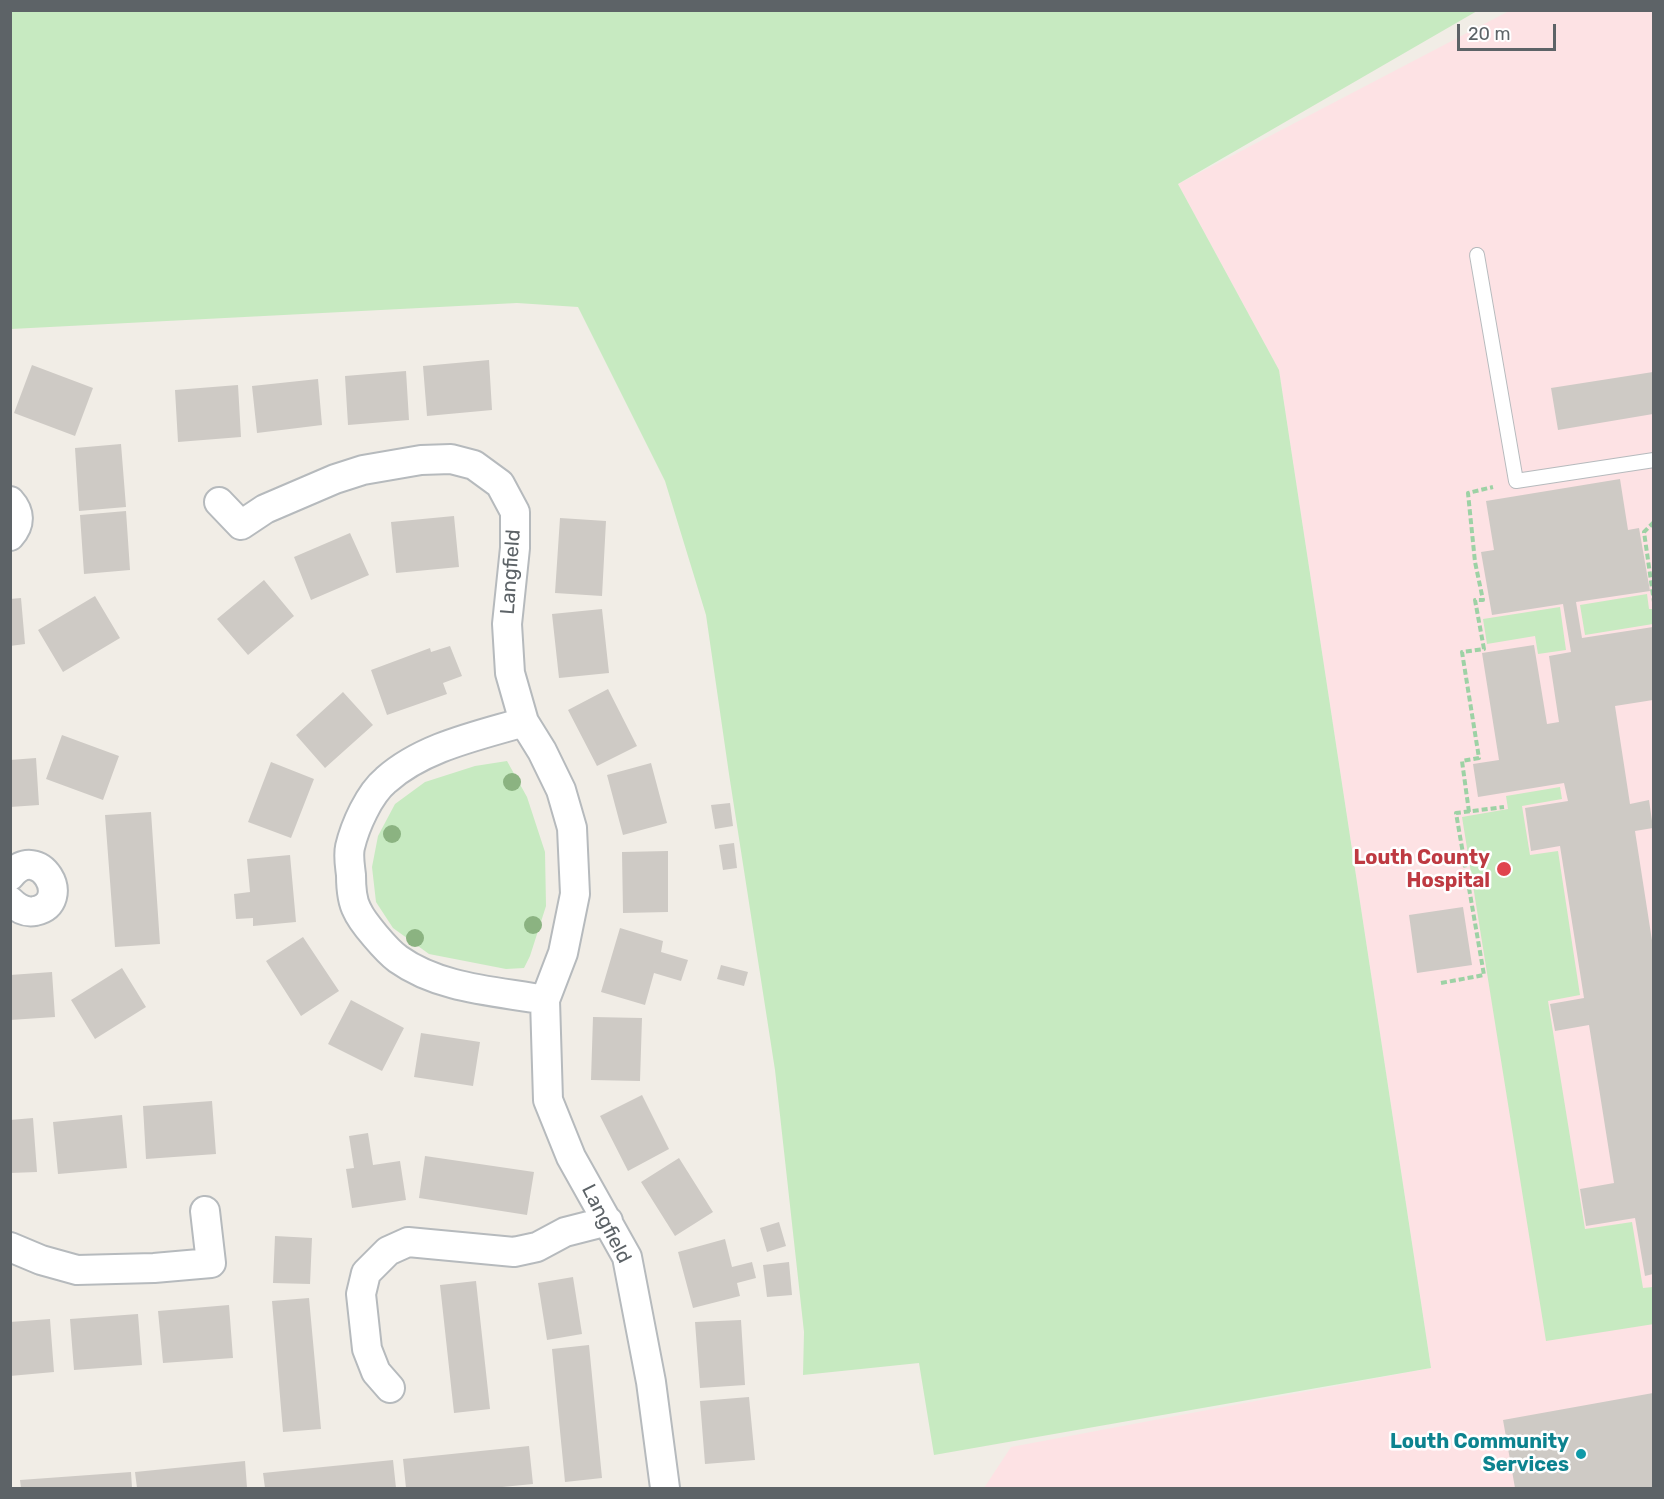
<!DOCTYPE html>
<html>
<head>
<meta charset="utf-8">
<style>
  body { margin:0 }
  #map { position:relative; width:1664px; height:1499px; overflow:hidden; background:#f1ede6; font-family:Rubik,sans-serif }
  canvas { display:block }
  .frame { position:absolute; inset:0; border:12px solid #5d6367; pointer-events:none }
  .scale { position:absolute; left:1457px; top:24px; width:99px; height:27px; box-sizing:border-box; border:3px solid #5d6367; border-top:0; padding-left:8px; font-size:18px; line-height:21px; white-space:nowrap; color:#5d6367; -webkit-text-stroke:4px #fff; paint-order:stroke }
</style>
</head>
<body>
<div id="map">
<canvas width="1664" height="1499"></canvas>
<div class="frame"></div>
<div class="scale">20 m</div>
</div>
<script>
const context = document.querySelector('canvas').getContext('2d');
context.lineJoin = 'round';
function paint(path, color) { context.fillStyle = color; context.fill(path, 'evenodd'); }
function strokePath(path, color, width, dash) { context.strokeStyle = color; context.lineWidth = width; context.lineCap = dash ? 'butt' : 'round'; context.setLineDash(dash || []); context.stroke(path); }
function label(font, color, halo, rows, align = 'center') {
  context.font = font + ' Rubik,sans-serif'; context.lineWidth = 5; context.setLineDash([]); context.textBaseline = 'middle'; context.strokeStyle = halo; context.fillStyle = color; for (const [text, x, y, turn = 0] of rows) {
    context.save(); context.translate(x, y); context.rotate((+turn || 0) * Math.PI / 180); context.textAlign = isNaN(turn) ? turn : align; if (halo) context.strokeText(text, 0, 0); context.fillText(text, 0, 0); context.restore();
  }
}
paint(new Path2D(`
  M1509,11H1653V1488H984L1011,1447L1431,1368L1279,370L1178,184Z`), '#fde2e4');
paint(new Path2D(`
  M11,10L1477,11L1178,184L1279,370L1431,1368L934,1455L919,1363L803,1375L804,1332L775,1070L729,774L706,615L665,481L578,307L517,303L11,329Z
  M1647,594L1649,609H1653V624L1585,635L1580,605Z
  M1560,607L1566,650L1538,654L1535,636L1487,644L1483,619Z
  M507,761L527,797L545,852L546,906L530,956L524,968L506,969L429,954L393,928L376,902L372,867L378,836L395,804L425,782L475,766Z
  M1560,787L1562,799L1522,806L1530,855L1558,851L1580,995L1548,1001L1585,1229L1632,1222L1643,1288L1653,1287L1654,1324L1546,1341L1462,817L1508,809L1506,796Z`), '#c7eac1');
paint(new Path2D(`
  M489,360L492,410L427,416L423,366Z
  M32,365L93,388L75,436L14,413Z
  M406,371L409,420L348,425L345,376Z
  M1653,372V414L1558,430L1551,388Z
  M318,379L322,425L257,433L252,386Z
  M238,385L241,437L178,442L175,390Z
  M121,444L126,507L79,511L75,448Z
  M1620,479L1628,530L1639,528L1650,591L1576,602L1582,638L1653,627V700L1615,706L1630,804L1649,800L1653,828L1635,831L1653,947V1274L1645,1276L1635,1218L1586,1226L1580,1189L1614,1183L1589,1025L1555,1031L1550,1004L1584,998L1560,846L1531,851L1525,808L1568,801L1564,783L1478,797L1473,764L1499,760L1482,653L1534,645L1547,724L1559,722L1549,656L1571,652L1563,604L1492,615L1481,552L1494,550L1486,501Z
  M126,511L130,570L84,574L80,515Z
  M454,516L459,567L396,573L391,522Z
  M560,518L606,521L602,596L555,593Z
  M350,533L369,575L311,600L294,557Z
  M264,580L294,616L248,655L217,619Z
  M95,596L120,638L63,672L38,630Z
  M21,598L25,644L10,646V599Z
  M602,609L609,673L559,678L552,614Z
  M450,646L462,676L443,683L447,694L387,715L371,670L430,648L431,652Z
  M608,689L637,746L597,766L568,710Z
  M343,692L373,725L325,768L296,735Z
  M62,735L119,756L103,800L46,779Z
  M36,758L39,805L10,807V760Z
  M271,762L314,779L291,838L248,822Z
  M651,763L667,823L623,835L607,775Z
  M730,803L733,826L715,829L711,805Z
  M151,812L160,944L115,947L105,815Z
  M734,843L737,868L723,870L719,845Z
  M668,851V912L623,913L622,852Z
  M290,855L296,922L253,926V918L236,919L234,894L250,892L247,859Z
  M1463,907L1472,965L1417,973L1409,915Z
  M620,928L663,941L661,952L688,960L681,981L654,973L645,1005L601,992Z
  M303,937L339,991L301,1016L266,961Z
  M721,965L748,972L744,986L717,979Z
  M122,968L146,1007L95,1039L71,1000Z
  M52,972L55,1017L10,1020V975Z
  M351,1000L404,1028L382,1071L328,1044Z
  M593,1017L642,1018L640,1081L591,1080Z
  M421,1033L480,1042L473,1086L414,1077Z
  M642,1095L669,1149L628,1171L600,1116Z
  M212,1101L216,1154L146,1159L143,1106Z
  M122,1115L127,1168L58,1174L53,1122Z
  M33,1118L37,1172L10,1173V1120Z
  M368,1133L373,1165L400,1161L406,1200L352,1208L346,1169L354,1168L349,1136Z
  M425,1156L534,1172L527,1215L419,1198Z
  M679,1158L713,1212L675,1236L641,1182Z
  M779,1222L786,1246L767,1252L760,1228Z
  M275,1236L312,1238L310,1284L273,1283Z
  M725,1239L732,1267L752,1262L756,1278L737,1283L740,1296L693,1308L678,1252Z
  M789,1262L792,1295L767,1297L763,1265Z
  M573,1277L582,1334L547,1340L538,1283Z
  M476,1281L490,1409L454,1413L440,1285Z
  M309,1298L321,1429L283,1432L272,1301Z
  M229,1305L233,1358L163,1363L158,1311Z
  M138,1314L142,1365L74,1370L70,1319Z
  M50,1319L54,1372L10,1376V1322Z
  M741,1320L745,1385L700,1388L695,1322Z
  M589,1345L602,1478L565,1482L552,1349Z
  M1653,1393V1488H1515L1503,1420Z
  M749,1397L755,1460L705,1464L700,1401Z
  M529,1446L533,1484L492,1488H406L403,1459Z
  M393,1460L396,1488H265L263,1473Z
  M245,1461L247,1488H137L135,1472Z
  M131,1472L132,1488H21L20,1480Z`), '#cecac5');
const lane = new Path2D(`
  M1477,255L1516,481L1654,460`);
const street = new Path2D(`
  M10,501C20,512 21,524 10,536
  M219,502L241,525L265,509L335,479L363,470L421,460L451,459L474,465L500,484L515,512V548L507,624L510,673L524,722L542,751L561,790L572,828L575,894L563,953L545,1000L548,1100L571,1157L627,1257L651,1382L665,1488
  M524,722C477,736 423,747 386,780C369,794 355,826 350,847C348,856 350,866 351,875C351,885 352,901 357,910C362,922 387,951 398,959C440,989 496,991 545,1000
  M10,876C39,840 75,902 35,911C25,913 17,908 10,901
  M10,1247L41,1260L77,1270L154,1268L211,1263L205,1211
  M390,1388L376,1372L367,1349L361,1294L366,1273L388,1251L408,1242L514,1252L537,1247L565,1232L608,1221`);
strokePath(lane, '#b6babd', 16);
strokePath(street, '#b6babd', 32);
strokePath(new Path2D(`
  M1654,522L1644,532L1654,602
  M1469,812L1462,761L1479,758L1462,652L1484,649L1475,600H1483L1475,562L1468,493L1493,487
  M1441,983L1484,975L1456,813L1504,807`), '#9dd2a5', 4, [6, 3]);
strokePath(lane, '#fff', 14);
strokePath(street, '#fff', 28);
context.fillStyle = '#8bb381';
for (const [x, y] of [
  [512,782],
  [392,834],
  [533,925],
  [415,938]
]) { context.beginPath(); context.arc(x, y, 9, 0, 2 * Math.PI); context.fill(); }
for (const [x, y, r, color] of [
  [1504,869,8,"#e0444e"],
  [1581,1454,6,"#0f9aa8"]
]) { const dot = new Path2D(); dot.arc(x, y, r, 0, 2 * Math.PI); context.fillStyle = color; context.fill(dot); strokePath(dot, '#fff', 2); }
label('20px', '#5d6367', '#fff', [
  ["Langfield",511,572,-86],
  ["Langfield",606,1224,63]
]);
label('bold 20px', '#be3a42', '#fff', [
  ["Louth County",1490,858],
  ["Hospital",1490,881]
], 'right');
label('bold 20px', '#0d838f', '#fff', [
  ["Louth Community",1569,1442],
  ["Services",1569,1465]
], 'right');
</script>
</body>
</html>
